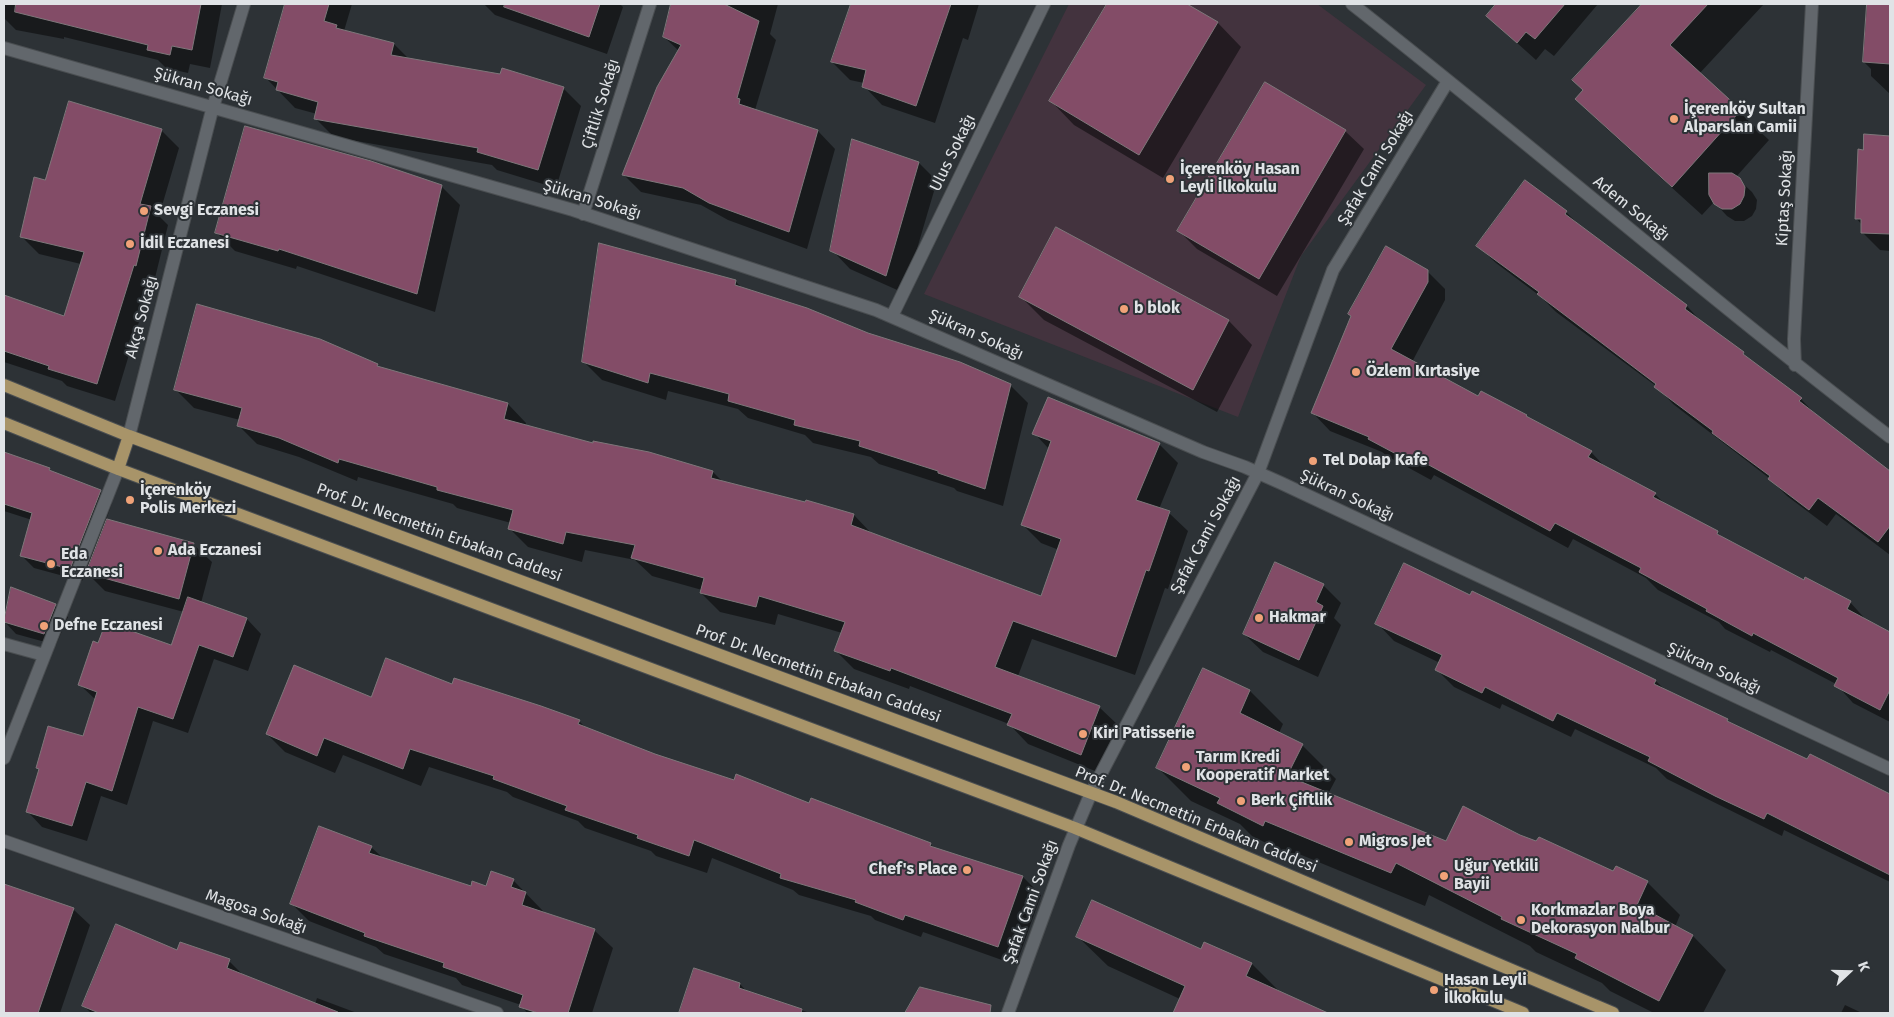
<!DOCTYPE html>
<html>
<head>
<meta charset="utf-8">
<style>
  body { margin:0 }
  #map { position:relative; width:1894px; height:1017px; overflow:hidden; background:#2d3236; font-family:"Fira Sans",sans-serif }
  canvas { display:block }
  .frame { position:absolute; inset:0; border:5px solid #e0e3e6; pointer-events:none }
  .north { position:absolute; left:1824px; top:947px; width:50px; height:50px; -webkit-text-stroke:4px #2d3236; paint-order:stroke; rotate:69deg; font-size:14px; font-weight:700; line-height:20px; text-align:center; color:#e0e3e6 }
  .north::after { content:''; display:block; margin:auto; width:18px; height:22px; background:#e0e3e6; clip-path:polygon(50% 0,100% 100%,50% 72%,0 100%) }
</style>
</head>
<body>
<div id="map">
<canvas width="1894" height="1017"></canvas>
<div class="frame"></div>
<div class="north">K</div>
</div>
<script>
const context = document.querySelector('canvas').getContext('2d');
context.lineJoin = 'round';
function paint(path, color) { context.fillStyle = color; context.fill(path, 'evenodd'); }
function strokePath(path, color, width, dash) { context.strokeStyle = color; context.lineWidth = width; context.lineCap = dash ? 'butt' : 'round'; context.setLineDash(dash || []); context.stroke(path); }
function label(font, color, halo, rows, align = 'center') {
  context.font = font + ' "Fira Sans",sans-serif'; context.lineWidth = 4; context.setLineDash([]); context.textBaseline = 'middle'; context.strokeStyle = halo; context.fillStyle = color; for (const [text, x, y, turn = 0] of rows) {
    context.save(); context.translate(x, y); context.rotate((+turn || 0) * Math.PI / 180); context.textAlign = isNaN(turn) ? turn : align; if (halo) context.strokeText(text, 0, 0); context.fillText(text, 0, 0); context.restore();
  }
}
paint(new Path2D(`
  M1069,4H1317L1426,85L1301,256L1238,417L924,294Z`), '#43333e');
paint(new Path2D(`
  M4,4H222L210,68L190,64L188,73L166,68L158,60L64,37V39L16,30L4,18Z
  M286,4H352L344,31L394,44L409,59L563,88L581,106L556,188L497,170L492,165L334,137L316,119L317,114L295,108L265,77Z
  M484,4H620L623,7L607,54L495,15Z
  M672,4H778L770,34L776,40L755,110L818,131L835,149L807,249L728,220L701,205L641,192L624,175L679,51L664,37Z
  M852,4H979L968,40L963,38L935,123L882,105L864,86V83L850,80L832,62Z
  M1109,4H1185L1218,23L1241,47L1163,178L1074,125L1051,101Z
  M1498,4H1598L1554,56L1545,49L1536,60L1487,16Z
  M1642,4H1764L1699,74L1769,140L1736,177L1752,192L1757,200L1756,209L1752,216L1744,221H1735L1727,216L1714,202L1702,215L1606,128L1577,99L1585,91L1574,80Z
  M1867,4H1890V94L1871,76V69L1864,62Z
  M1265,84L1345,131L1364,149L1277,296L1197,249L1179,231Z
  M161,130L179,148L159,216L168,225L154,282H151L115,401L67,386L62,381L4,362V296L65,317L81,264L39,254L21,236L46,181Z
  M1865,135L1890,137V251L1880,250L1862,232V225L1856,218Z
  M919,163L937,181L904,293L850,269L832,250Z
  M442,187L460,205L435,312L297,266L296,269L235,251L216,232Z
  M1566,212L1582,228L1687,306L1703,324L1801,399L1818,417L1890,472V555L1836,514L1827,526L1787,496L1769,478L1673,404L1656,386L1556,312L1540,296L1496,263L1478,246Z
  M1057,229L1229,321L1252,345L1217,412L1044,320L1021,297Z
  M1427,271L1445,289V300L1412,362L1479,398L1591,452L1607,469L1655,494L1667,506L1717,532L1724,539L1804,581L1850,602L1867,621L1890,634V722L1853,703L1836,684L1771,650L1770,652L1725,629L1719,622L1658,590L1646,578L1573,539L1568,548L1434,475L1431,480L1387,456L1382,452L1330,431L1313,413Z
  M735,281L743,289L1010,385L1028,403L1003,506L957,491L954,488L879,464L871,457L813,443L805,435L748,418L738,409L668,391L666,400L602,380L584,362Z
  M377,365L382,369L508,404L526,423V426L594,445L713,472L723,482L854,515L872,534L1042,598L1059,550L1041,543L1022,524L1049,449L1034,433L1159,444L1178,463L1159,509L1169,513L1188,531L1168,589L1165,588L1135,675L1032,639L1018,676L1099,707L1118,725L1100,773L1028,744L1009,724L910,686L909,689L854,669L835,650L842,633L778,614L775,625L720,612L701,593L702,590L652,576L635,560L585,550L582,562L528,547L509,528L511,523L457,508L453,504L358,477L357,481L299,457L257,444L238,425L240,420L194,408L175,389Z
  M4,453L49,469L53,473L100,491L112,503L106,520L193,544L212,562L201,603L247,619L261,634L248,671L214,659L188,733L153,721L127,805L101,796L87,841L42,827L28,812L84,737L96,700L79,684L171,647L184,612L105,591L86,572L82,581L34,568L21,555L32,520L4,511Z
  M1323,585L1341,603L1334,618L1341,625L1318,677L1263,652L1244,634Z
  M12,589L55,605L68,617L56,645L16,634L4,621Z
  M1471,597L1519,615L1656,681L1666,691L1808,761L1811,755L1890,795V882L1784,830L1782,836L1667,779L1656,768L1575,729L1571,737L1502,704L1500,709L1454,687L1436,669L1440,663L1394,641L1377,623Z
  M453,685L579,721L587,729L655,755L930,844L936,849L1023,877L1041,895L1016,965L923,932L921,937L875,920L871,916L799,895L793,890L712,858L707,873L656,856L651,851L585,828L578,821L513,797L507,792L429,767L421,786L343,755L335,773L285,752L267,734L372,698Z
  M1250,691L1283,724L1279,733L1302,745L1336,779L1328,794L1447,842L1520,836L1614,873L1647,882L1680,915L1675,927L1693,936L1726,970L1703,1013H1654L1610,991L1602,983L1536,952L1530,946L1429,895L1425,906L1299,854L1296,858L1252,836L1240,824L1191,801L1158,768Z
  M371,847L383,858L471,887H487L513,880L544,912L543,913L594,930L613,948L592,1013H527L521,1005L462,985L456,978L384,954L376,947L309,921L291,903Z
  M7,886L73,909L90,925L60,1013H4V894Z
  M1077,936L1201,951L1252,964L1282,994L1323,1013H1174L1180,999L1108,966Z
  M178,951L229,961L245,977L315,1004L317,998L357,1013H91L83,1005Z
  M695,970L740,984L747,992L810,1013H681Z
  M921,989L981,1004L991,1013H907Z
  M1845,1005L1862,1013H1841Z`), '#0007');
const building = new Path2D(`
  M16,4H201L192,50L172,46L170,55L147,50L148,45L15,12Z
  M285,4H329L324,21L337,25L336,28L394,43L391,55L500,74L502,68L564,87L538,170L477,152L478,148L314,119L318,102L276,90L278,82L264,78Z
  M505,4H600L589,37L504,7Z
  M671,4H724L759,21L737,98L740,99L739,104L818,130L789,232L709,203L683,188L622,175L657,87L681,45L663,37Z
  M851,4H951L916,106L862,87L866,70L831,62Z
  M1107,4H1187L1218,22L1139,155L1049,101Z
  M1496,4H1565L1535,39L1526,32L1517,43L1486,16Z
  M1642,4H1708L1670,45L1741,110L1672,187L1575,99L1583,90L1572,80Z
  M1867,4H1890V64L1863,62Z
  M1265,82L1346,130L1259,279L1177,231Z
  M69,101L162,129L140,204L151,206L136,266L134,265L97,384L48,369L49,366L4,351V295L64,316L84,252L20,237L34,177L45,180Z
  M245,126L371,161L442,185L417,294L279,249L278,251L215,233Z
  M1864,134L1890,136V234L1861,233V219H1855L1858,149L1863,150Z
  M852,139L919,162L886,276L830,251Z
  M1709,173H1732L1740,178L1745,187L1744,196L1740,204L1732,209H1722L1714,204L1709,195Z
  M1525,180L1567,211L1565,214L1687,305L1685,309L1744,352L1743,354L1802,398L1799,401L1890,471V526L1878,542L1818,498L1809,510L1768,479L1770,476L1712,433L1713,431L1654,387L1656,384L1537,294L1539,292L1476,246Z
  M1056,227L1229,320L1193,390L1019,297Z
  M599,243L736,280L735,285L807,308L868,333L960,362L1011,384L985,489L938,473V471L859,446L860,441L794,425L795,420L728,401L729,394L650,373L648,383L582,362Z
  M1386,246L1428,270V282L1391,349L1478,396L1481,391L1527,415L1526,416L1592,451L1588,457L1656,493L1653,497L1718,531L1717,534L1804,580L1805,577L1851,601L1847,609L1890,632V690L1880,710L1834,686L1838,678L1753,633L1752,636L1706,611L1707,609L1639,572L1641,568L1555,523L1550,531L1416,458L1413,463L1368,439L1369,437L1311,413L1351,316L1348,314Z
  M197,304L320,339L378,364L377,366L508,403L504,419L593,443V441L649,452L713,471L711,478L805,502L806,500L854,514L851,525L1041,596L1061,539L1021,525L1051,441L1032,434L1048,397L1160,443L1136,500L1170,511L1149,571L1146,570L1116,657L1013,621L995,667L1100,706L1081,755L1007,725L1012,714L891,668L890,671L834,651L845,622L759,596L756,607L700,593L704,578L631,558L635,545L566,532L563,544L508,529L513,510L437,490V487L339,459L338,463L279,438L237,426L242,408L174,390Z
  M4,452L50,468L49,470L101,490L70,569L20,556L32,513L4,504Z
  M107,519L194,543L179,599L86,573Z
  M1275,562L1324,584L1316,602L1323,606L1299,660L1243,634Z
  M1404,563L1470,595L1472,591L1520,614L1656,680L1654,684L1728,719L1727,721L1807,759L1810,754L1890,794V875L1767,813L1764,819L1715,796L1648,761L1650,757L1557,713L1553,721L1485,687L1482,693L1435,670L1442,655L1375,624Z
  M11,587L56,604L44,634L4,622Z
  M188,597L247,618L233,657L199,645L173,719L138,707L112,791L86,782L72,826L26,812L39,769L36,768L48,726L83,736L97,692L78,685L93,641L98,643L106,622L171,645Z
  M386,658L452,684L454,678L541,706L580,720L578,724L655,754L734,780L736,774L809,803L811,798L931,843L930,846L1023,876L998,947L905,915L903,920L855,902L856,900L780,878L781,874L694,840L689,856L637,838L638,835L565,810L567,806L493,779L494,776L410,749L403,769L324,738L317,756L266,734L294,665L371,697Z
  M1203,668L1250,690L1240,713L1303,744L1287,776L1446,841L1463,806L1520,835L1536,841L1539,837L1613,871L1616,866L1648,881L1637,905L1693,935L1659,1001L1575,958L1577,954L1501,919L1502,917L1396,863L1391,873L1265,821L1263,826L1217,803L1220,798L1156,768Z
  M319,826L372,846L369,853L471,886L472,881L486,886L491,871L514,879L511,887L526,892L522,905L595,929L568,1013H538L519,1007L523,995L443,967L444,963L364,936L365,933L290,904Z
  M4,884L74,908L38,1013H4Z
  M1092,900L1201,949L1204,942L1252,963L1246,976L1328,1013H1173L1185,986L1076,937Z
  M116,924L177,950L180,942L230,959L227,968L338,1012V1013H99L82,1006Z
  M694,968L740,983L739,988L802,1009L801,1013H679Z
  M920,987L991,1005L990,1013H905Z`);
paint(building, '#834c67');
strokePath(building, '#7e777a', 1);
const street = new Path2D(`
  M1352,4C1533,146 1707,297 1890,437
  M4,48L573,210L876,310L1203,452L1245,467L1281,483L1890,769
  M583,214L650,4
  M892,316L1044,4
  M1795,365L1794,339L1812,4
  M129,436L211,114L244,4
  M4,644L44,655
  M4,758L118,469
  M4,841L497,1013
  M1008,1013L1069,845L1091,793L1258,473L1333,270L1448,81`);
const primary = new Path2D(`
  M4,385L129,436L1116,802L1613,1013
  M4,423L118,469L1075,828L1523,1013
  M118,469L129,436`);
strokePath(street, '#4a4e51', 14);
strokePath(primary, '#4a4e51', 14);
strokePath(street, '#62676c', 12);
strokePath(primary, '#a89469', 12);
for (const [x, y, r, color] of [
  [1674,119,5,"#f0a278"],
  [1170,179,5,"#f0a278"],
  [144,211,5,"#f0a278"],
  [130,244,5,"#f0a278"],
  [1124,309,5,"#f0a278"],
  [1356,372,5,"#f0a278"],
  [1313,461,5,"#f0a278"],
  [130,500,5,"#f0a278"],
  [158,551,5,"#f0a278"],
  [51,564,5,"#f0a278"],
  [1259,618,5,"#f0a278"],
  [44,626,5,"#f0a278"],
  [1083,734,5,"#f0a278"],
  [1186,767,5,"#f0a278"],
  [1241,801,5,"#f0a278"],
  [1349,842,5,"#f0a278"],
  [967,870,5,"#f0a278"],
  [1444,876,5,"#f0a278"],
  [1521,920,5,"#f0a278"],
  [1434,990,5,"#f0a278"]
]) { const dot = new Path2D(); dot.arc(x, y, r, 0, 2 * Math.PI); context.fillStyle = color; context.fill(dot); strokePath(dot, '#2d3236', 2); }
label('16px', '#e0e3e6', '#2d3236', [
  ["Şükran Sokağı",203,87,16],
  ["Çiftlik Sokağı",601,104,-73],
  ["Ulus Sokağı",953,153,-64],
  ["Şafak Cami Sokağı",1376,168,-59],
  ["Kiptaş Sokağı",1785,198,-87],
  ["Şükran Sokağı",592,200,17],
  ["Adem Sokağı",1631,209,39],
  ["Akça Sokağı",142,317,-75],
  ["Şükran Sokağı",976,335,24],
  ["Şükran Sokağı",1347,496,25],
  ["Prof. Dr. Necmettin Erbakan Caddesi",439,533,20],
  ["Şafak Cami Sokağı",1206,535,-62],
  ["Şükran Sokağı",1714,669,25],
  ["Prof. Dr. Necmettin Erbakan Caddesi",818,674,20],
  ["Prof. Dr. Necmettin Erbakan Caddesi",1196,820,22],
  ["Şafak Cami Sokağı",1031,902,-70],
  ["Magosa Sokağı",256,912,19]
]);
label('bold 16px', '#e0e3e6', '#2d3236', [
  ["İçerenköy Sultan",1684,110],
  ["Alparslan Camii",1684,128],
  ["İçerenköy Hasan",1180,170],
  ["Leyli İlkokulu",1180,188],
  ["Sevgi Eczanesi",154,211],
  ["İdil Eczanesi",140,244],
  ["b blok",1134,309],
  ["Özlem Kırtasiye",1366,372],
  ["Tel Dolap Kafe",1323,461],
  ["İçerenköy",140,491],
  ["Polis Merkezi",140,509],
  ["Ada Eczanesi",168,551],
  ["Eda",61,555],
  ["Eczanesi",61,573],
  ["Hakmar",1269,618],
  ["Defne Eczanesi",54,626],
  ["Kiri Patisserie",1093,734],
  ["Tarım Kredi",1196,758],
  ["Kooperatif Market",1196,776],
  ["Berk Çiftlik",1251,801],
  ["Migros Jet",1359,842],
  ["Uğur Yetkili",1454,867],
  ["Bayii",1454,885],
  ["Chef's Place",957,870,"right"],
  ["Korkmazlar Boya",1531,911],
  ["Dekorasyon Nalbur",1531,929],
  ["Hasan Leyli",1444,981],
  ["İlkokulu",1444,999]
], 'left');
</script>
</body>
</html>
